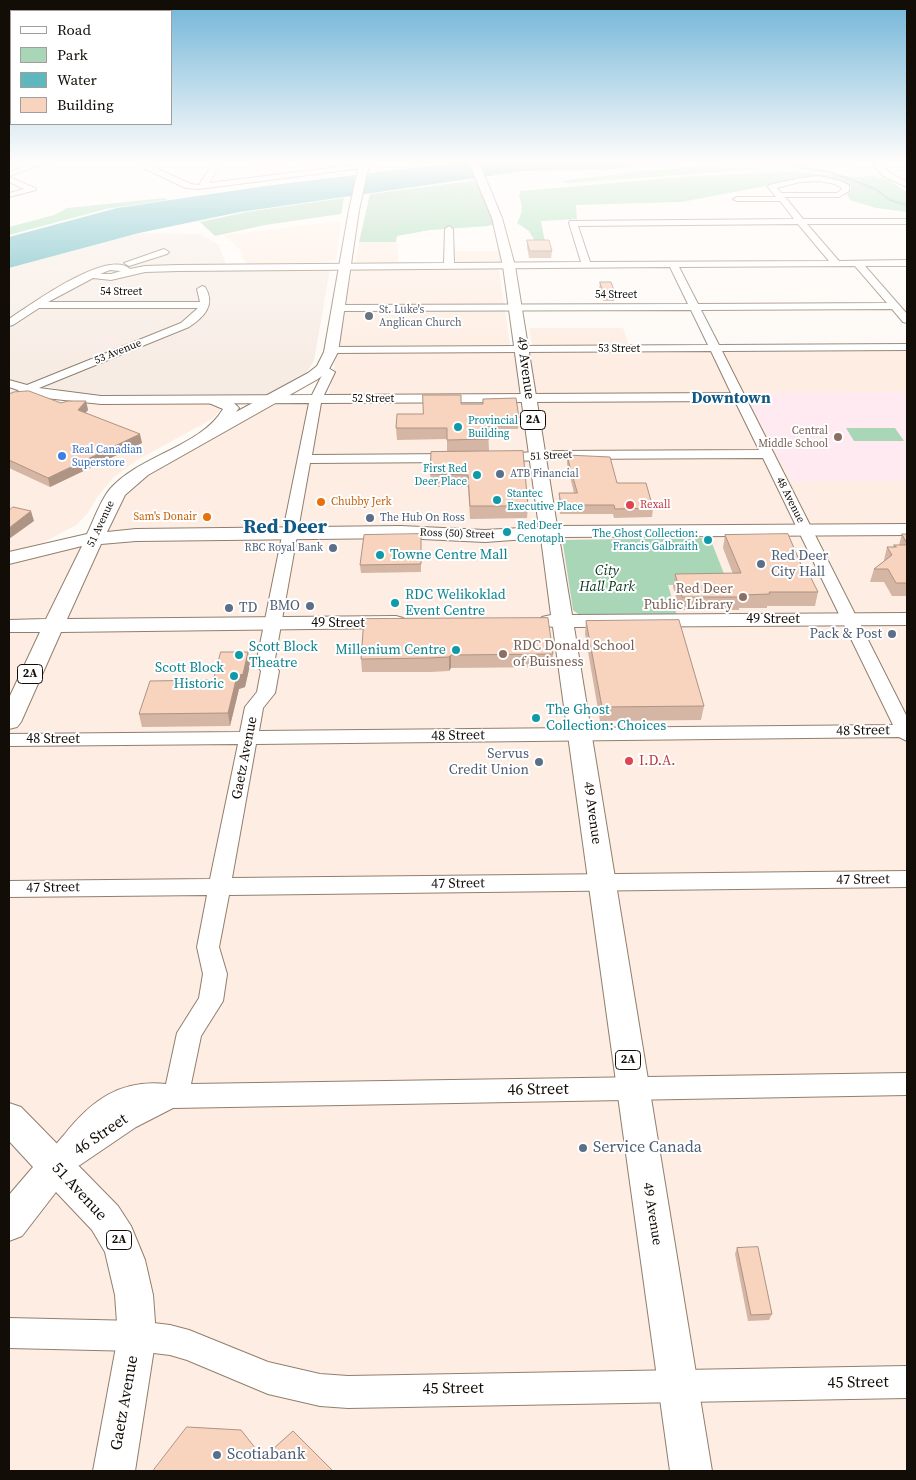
<!DOCTYPE html>
<html>
<head>
<meta charset="utf-8">
<style>
  body { margin:0 }
  #map { position:relative; width:916px; height:1480px; overflow:hidden; background:#fefaf6; font-family:"Source Serif 4",serif }
  canvas { display:block }
  .frame { position:absolute; inset:0; border:10px solid #130d07; pointer-events:none }
  .legend { position:absolute; left:10px; top:10px; width:162px; height:115px; box-sizing:border-box; background:#fff; border:1px solid #a19e9c; margin:0; padding:6px 9px; list-style:none; font-size:15px; color:#130d07 }
  .legend li { display:flex; align-items:center; gap:10px; height:25px }
  .legend b { width:25px; border:1px solid #a19e9c }
</style>
</head>
<body>
<div id="map">
<canvas width="916" height="1480"></canvas>
<div class="frame"></div>
<ul class="legend">
<li><b style="height:6px;background:#fff"></b>Road</li>
<li><b style="height:14px;background:#a9d6b6"></b>Park</li>
<li><b style="height:14px;background:#5eb6bf"></b>Water</li>
<li><b style="height:14px;background:#f8d3bd"></b>Building</li>
</ul>
</div>
<script>
const context = document.querySelector('canvas').getContext('2d');
context.lineJoin = 'round';
function paint(path, color) { context.fillStyle = color; context.fill(path, 'evenodd'); }
function strokePath(path, color, width, dash) { context.strokeStyle = color; context.lineWidth = width; context.lineCap = dash ? 'butt' : 'round'; context.setLineDash(dash || []); context.stroke(path); }
function label(font, color, halo, rows, align = 'center') {
  context.font = font + ' "Source Serif 4",serif'; context.lineWidth = 4; context.setLineDash([]); context.textBaseline = 'middle'; context.strokeStyle = halo; context.fillStyle = color; for (const [text, x, y, turn = 0] of rows) {
    context.save(); context.translate(x, y); context.rotate((+turn || 0) * Math.PI / 180); context.textAlign = isNaN(turn) ? turn : align; if (halo) context.strokeText(text, 0, 0); context.fillText(text, 0, 0); context.restore();
  }
}
paint(new Path2D(`
  M299,160H359L358,166L295,173Z
  M257,165H284L280,176L251,180Z
  M341,221L336,260L329,262L248,264L241,256L244,254L224,235Z
  M359,242H395L398,244V263L355,262Z
  M455,251H500L501,262L456,263Z
  M499,269L511,352L907,350V1471H9V561L69,547L100,545L129,485L269,405L327,404L352,270Z
  M529,328H623L629,345H532Z
  M9,398L76,403L217,404L220,410L212,419L137,460L113,478L98,496L87,514L76,525L44,542L9,552Z`), '#feede2');
paint(new Path2D(`
  M139,233L200,234L219,245L225,262L224,269H330L314,361L307,372L269,394L82,395L44,386L9,398V268Z`), '#f7ece4');
paint(new Path2D(`
  M907,392V481L792,482L745,393Z`), '#ffeaf1');
paint(new Path2D(`
  M478,180L495,225L429,230L397,236L396,242H359L370,194Z
  M344,198L341,214L265,225L215,236L200,222L247,212Z
  M846,428H895L904,441H854Z
  M710,538L728,584L668,585L677,615L582,617L573,610L563,544L565,540Z`), '#a9d6b6');
paint(new Path2D(`
  M786,160H803L789,167L568,183L559,181L663,169Z
  M816,160H864L840,166L796,167Z
  M788,172L857,177L875,176L889,180L907,192V212L876,208L850,200L846,193L851,190V186L838,181L798,178L772,185L681,202L576,205L577,219L541,221L545,242L536,243L529,231L517,223C522,213 524,207 519,197L520,191L693,176Z
  M475,193L477,197L467,202V212L489,226L429,230L371,240L398,226L440,218L448,213L445,208L405,206L381,200Z
  M165,198L167,200L106,209L9,235V227L54,215L67,208Z`), '#a0dcb2');
paint(new Path2D(`
  M479,160H724L677,162L614,169L524,171L240,212L139,233L9,268V237L117,208L265,186Z`), '#5eb6bf');
strokePath(new Path2D(`
  M814,160L791,166L829,172L847,178L875,189L890,200L907,205`), '#5eb6bf', 2);
const minor = new Path2D(`
  M43,160H54L9,176V172Z
  M142,160H150L149,165L191,184L199,185L215,160H223L209,183L363,164L367,166L363,168L199,189L186,188L143,168L140,162Z
  M875,160H883L882,166L889,172L907,182V187L883,176L874,166Z
  M819,176L840,181L849,185V191L839,197H785L803,219H907V224H807L839,261L907,260V266H865L907,314V323L903,322L892,309L701,310L719,345L907,344V350L722,351L907,717V741L899,737L256,744L232,878L907,871V887L229,895L219,947L227,974L223,1001L201,1036L191,1084L907,1073V1095L173,1108L136,1127L80,1165C70,1169 65,1175 55,1179L45,1175L41,1166C47,1154 55,1145 64,1135C91,1101 120,1079 166,1084L177,1033L199,998L203,974L197,947L207,895L9,897V881L210,879L238,744L9,746V734L240,732L245,707L257,692L261,671L256,664L309,403L101,404L45,398L28,393H20L18,390L9,387V380L27,385L181,323L198,308H39L13,325L9,326V319C30,305 108,248 130,269L145,266L178,265L444,263L445,229L449,226L453,229L454,263L581,262L569,223L570,221L794,219L780,201H737L733,199L737,197H776L768,187L769,185L800,178ZM819,181L835,184L842,188L841,190L837,193H781L777,188L800,182ZM798,224L829,261L590,262L578,226ZM855,266L887,303L698,304L679,267ZM670,267L688,304L338,305L333,308L338,311L691,310L708,345L331,347L325,350L331,353L711,351L731,393L324,395L335,372L323,365L317,368L323,373L312,395L101,396L39,388L189,327C204,317 216,305 205,287L202,286L197,289L200,302H48L93,278L111,280L145,272L178,271ZM110,270L120,271H121L111,274H100ZM735,401L759,450L556,451L499,454L492,458L499,462L556,459L763,458L893,725L259,731L263,708L275,693L279,671L274,664L310,463L456,462L463,458L456,454L312,455L321,403Z
  M9,177L35,188L36,190L9,197V193L24,189L9,182Z
  M164,249L169,252L167,254L129,266L124,263Z
  M9,1318L137,1321L170,1325L189,1330L268,1362L320,1374L348,1376L907,1366V1398L348,1408L320,1406L268,1394L187,1360L170,1355L137,1351L9,1348Z`);
const major = new Path2D(`
  M360,160H370L359,210L338,352L328,371L318,379L148,475L125,495L107,532L136,529L401,526L485,530L539,527L503,266L492,218L468,160H478L502,218L515,266L557,526L907,524V535L559,537L572,615L907,613V625L574,627L712,1471H670L553,627L542,625L539,621L542,617L551,615L541,538L485,542L401,538L136,541L101,544L67,619L396,616L403,618L406,622L403,626L396,628L61,632L21,722L17,727L9,729V698L40,632H9V620L46,619L82,546L9,564V552L87,534C94,520 100,501 110,489C140,455 202,446 223,409L209,403L206,400L209,397C219,394 233,400 239,408L236,412L308,373L317,366L324,352L349,210Z
  M9,1103L21,1107L118,1206L131,1226L145,1260L153,1295L156,1336L135,1471H93L118,1336L115,1295L105,1252L92,1230L56,1192L22,1236L9,1241V1195L33,1167L9,1141Z`);
strokePath(minor, '#917f6e', 2);
strokePath(major, '#917f6e', 2);
paint(minor, '#fff');
paint(major, '#fff');
paint(new Path2D(`
  M527,240L552,251L551,258H529L527,247Z
  M600,282L615,293L614,301H603L599,290Z
  M9,394L61,403L86,401L88,410L85,413L142,443L50,487L9,468Z
  M483,399L519,418L518,429H488L489,451L447,452V439L397,440L396,428L423,414L461,404H482Z
  M431,452L528,506L527,518L470,519L468,487H430Z
  M567,455L617,483L653,508L652,517L614,518L613,514H560L559,502V493H574L567,464Z
  M902,534H907V596H892L884,582H870L874,569L884,561V560L887,547H893L894,545H899Z
  M725,535L805,574L818,592L815,606H767V608H739V610H680L673,587L675,574H733L723,548Z
  M421,542V572L361,573L360,565Z
  M364,619L553,654L552,667L451,668L449,671L430,672H362L361,659Z
  M586,621L704,706L701,720L600,721L585,634Z
  M250,665L245,687L239,689L230,726L142,727L139,714Z
  M737,1248L772,1314L769,1320L748,1321L735,1254Z`), '#d5b5a3');
paint(new Path2D(`
  M86,401L88,410L80,419L78,410Z
  M140,434L142,443L50,487L48,478Z
  M31,511L34,521L9,539V528Z
  M248,652L250,665L245,687L239,689L230,726L228,713L237,676Z
  M451,655V668L449,671V657Z`), '#ae9484');
const building = new Path2D(`
  M527,240H549L552,251H530Z
  M600,282H611L615,293H604Z
  M29,391L61,403L68,401H86L78,410L140,434L48,478L9,460V394L14,392Z
  M423,395H461V404H483V399L516,398L519,418H487L489,439L447,440V428H396L397,414H423Z
  M523,451L528,506H470L468,475L430,474L431,452Z
  M567,455L610,457L617,483H646L653,508L615,509L614,505H561L559,493H577Z
  M13,507L31,511L9,528V511Z
  M421,534V564L360,565L364,535Z
  M788,534L805,574H809L818,592H769L770,594L741,595L742,597H682L675,574L741,573L725,535Z
  M902,534H907V543Z
  M894,545H907V583H896L888,569H874L892,555L887,547H896Z
  M548,618L553,654L451,655L449,657L429,658L361,659L364,619Z
  M679,620L704,706L602,707L586,621Z
  M221,652H248L243,674L237,676L228,713L139,714L150,681L213,680Z
  M758,1247L772,1314L751,1315L737,1248Z
  M187,1427L241,1430L263,1458L293,1431L333,1471H153Z`);
paint(building, '#f8d3bd');
strokePath(building, '#ae9484', 1);
const sky = context.createLinearGradient(0, 0, 0, 367);
sky.addColorStop(0, '#71b5d8');
sky.addColorStop(0.44, '#fffdfb');
sky.addColorStop(1, '#fffdfb00');
context.fillStyle = sky;
context.fillRect(0, 0, 916, 367);
for (const [x, y, r, color] of [
  [369,316,5,"#6b7280"],
  [458,427,5,"#0f9aa8"],
  [838,437,5,"#8d6e63"],
  [62,456,5,"#3f7fe0"],
  [500,474,5,"#5c6f8a"],
  [477,475,5,"#0f9aa8"],
  [497,500,5,"#0f9aa8"],
  [321,502,5,"#e8710a"],
  [630,505,5,"#e0444e"],
  [207,517,5,"#e8710a"],
  [370,518,5,"#5c6f8a"],
  [507,532,5,"#0f9aa8"],
  [708,540,5,"#0f9aa8"],
  [333,548,5,"#5c6f8a"],
  [380,555,5,"#0f9aa8"],
  [761,564,5,"#5c6f8a"],
  [743,597,5,"#8d6e63"],
  [395,603,5,"#0f9aa8"],
  [310,606,5,"#5c6f8a"],
  [229,608,5,"#5c6f8a"],
  [892,634,5,"#5c6f8a"],
  [456,650,5,"#0f9aa8"],
  [503,654,5,"#8d6e63"],
  [239,655,5,"#0f9aa8"],
  [234,676,5,"#0f9aa8"],
  [536,718,5,"#0f9aa8"],
  [629,761,5,"#e0444e"],
  [539,762,5,"#5c6f8a"],
  [583,1148,5,"#5c6f8a"],
  [217,1455,5,"#5c6f8a"]
]) { const dot = new Path2D(); dot.arc(x, y, r, 0, 2 * Math.PI); context.fillStyle = color; context.fill(dot); strokePath(dot, '#fff', 2); }
label('11px', '#130d07', '#fff', [
  ["54 Street",121,292],
  ["54 Street",616,295],
  ["53 Street",619,349],
  ["53 Avenue",118,352,-22],
  ["52 Street",373,399],
  ["51 Street",551,456,-3],
  ["48 Avenue",790,500,63],
  ["51 Avenue",101,524,-65],
  ["Ross (50) Street",457,534,2]
]);
label('11px', '#5b616d', '#fff', [
  ["St. Luke's",379,310],
  ["Anglican Church",379,323]
], 'left');
label('11px', '#0d838f', '#fff', [
  ["Provincial",468,421],
  ["Building",468,434],
  ["First Red",467,469,"right"],
  ["Deer Place",467,482,"right"],
  ["Stantec",507,494],
  ["Executive Place",507,507],
  ["Red Deer",517,526],
  ["Cenotaph",517,539],
  ["The Ghost Collection:",698,534,"right"],
  ["Francis Galbraith",698,547,"right"]
], 'left');
label('11px', '#785e54', '#fff', [
  ["Central",828,431],
  ["Middle School",828,444]
], 'right');
label('11px', '#366cbe', '#fff', [
  ["Real Canadian",72,450],
  ["Superstore",72,463]
], 'left');
label('11px', '#4e5e75', '#fff', [
  ["ATB Financial",510,474],
  ["The Hub On Ross",380,518],
  ["RBC Royal Bank",323,548,"right"]
], 'left');
label('11px', '#c56008', '#fff', [
  ["Chubby Jerk",331,502],
  ["Sam's Donair",197,517,"right"]
], 'left');
label('11px', '#be3a42', '#fff', [
  ["Rexall",640,505]
], 'left');
for (const [x, y, w] of [
  [533,420,25],
  [30,674,25],
  [628,1060,25],
  [119,1240,25]
]) { const box = new Path2D(); box.roundRect(x - w / 2, y - 9.5, w, 19, 4); context.fillStyle = '#fff'; context.fill(box); strokePath(box, '#130d07', 1); }
label('bold 12px', '#130d07', null, [
  ["2A",533,420],
  ["2A",30,674],
  ["2A",628,1060],
  ["2A",119,1240]
]);
label('14px', '#130d07', '#fff', [
  ["49 Avenue",525,368,82],
  ["49 Street",773,619],
  ["49 Street",338,623],
  ["48 Street",863,731,-1],
  ["48 Street",458,736,-1],
  ["48 Street",53,739],
  ["Gaetz Avenue",245,758,-79],
  ["49 Avenue",592,813,82],
  ["47 Street",863,880,-1],
  ["47 Street",458,884,-1],
  ["47 Street",53,888,-1],
  ["49 Avenue",652,1214,81]
]);
label('14px', '#0d838f', '#fff', [
  ["Towne Centre Mall",390,555],
  ["RDC Welikoklad",405,595],
  ["Event Centre",405,611],
  ["Scott Block",249,647],
  ["Theatre",249,663],
  ["Millenium Centre",446,650,"right"],
  ["Scott Block",224,668,"right"],
  ["Historic",224,684,"right"],
  ["The Ghost",546,710],
  ["Collection: Choices",546,726]
], 'left');
label('14px', '#4e5e75', '#fff', [
  ["Red Deer",771,556,"left"],
  ["City Hall",771,572,"left"],
  ["BMO",300,606],
  ["TD",239,608,"left"],
  ["Pack & Post",882,634],
  ["Servus",529,754],
  ["Credit Union",529,770]
], 'right');
label('italic 14px', '#033419', '#fff', [
  ["City",607,571],
  ["Hall Park",607,587]
]);
label('14px', '#785e54', '#fff', [
  ["Red Deer",733,589],
  ["Public Library",733,605],
  ["RDC Donald School",513,646,"left"],
  ["of Buisness",513,662,"left"]
], 'right');
label('14px', '#be3a42', '#fff', [
  ["I.D.A.",639,761]
], 'left');
label('bold 16px', '#115a87', '#fff', [
  ["Downtown",731,399]
]);
label('16px', '#130d07', '#fff', [
  ["46 Street",538,1090,-1],
  ["46 Street",101,1135,-34],
  ["51 Avenue",79,1192,47],
  ["45 Street",858,1383,-1],
  ["45 Street",453,1389,-1],
  ["Gaetz Avenue",125,1403,-80]
]);
label('16px', '#4e5e75', '#fff', [
  ["Service Canada",593,1148],
  ["Scotiabank",227,1455]
], 'left');
label('bold 20px', '#115a87', '#fff', [
  ["Red Deer",285,528]
]);
</script>
</body>
</html>
